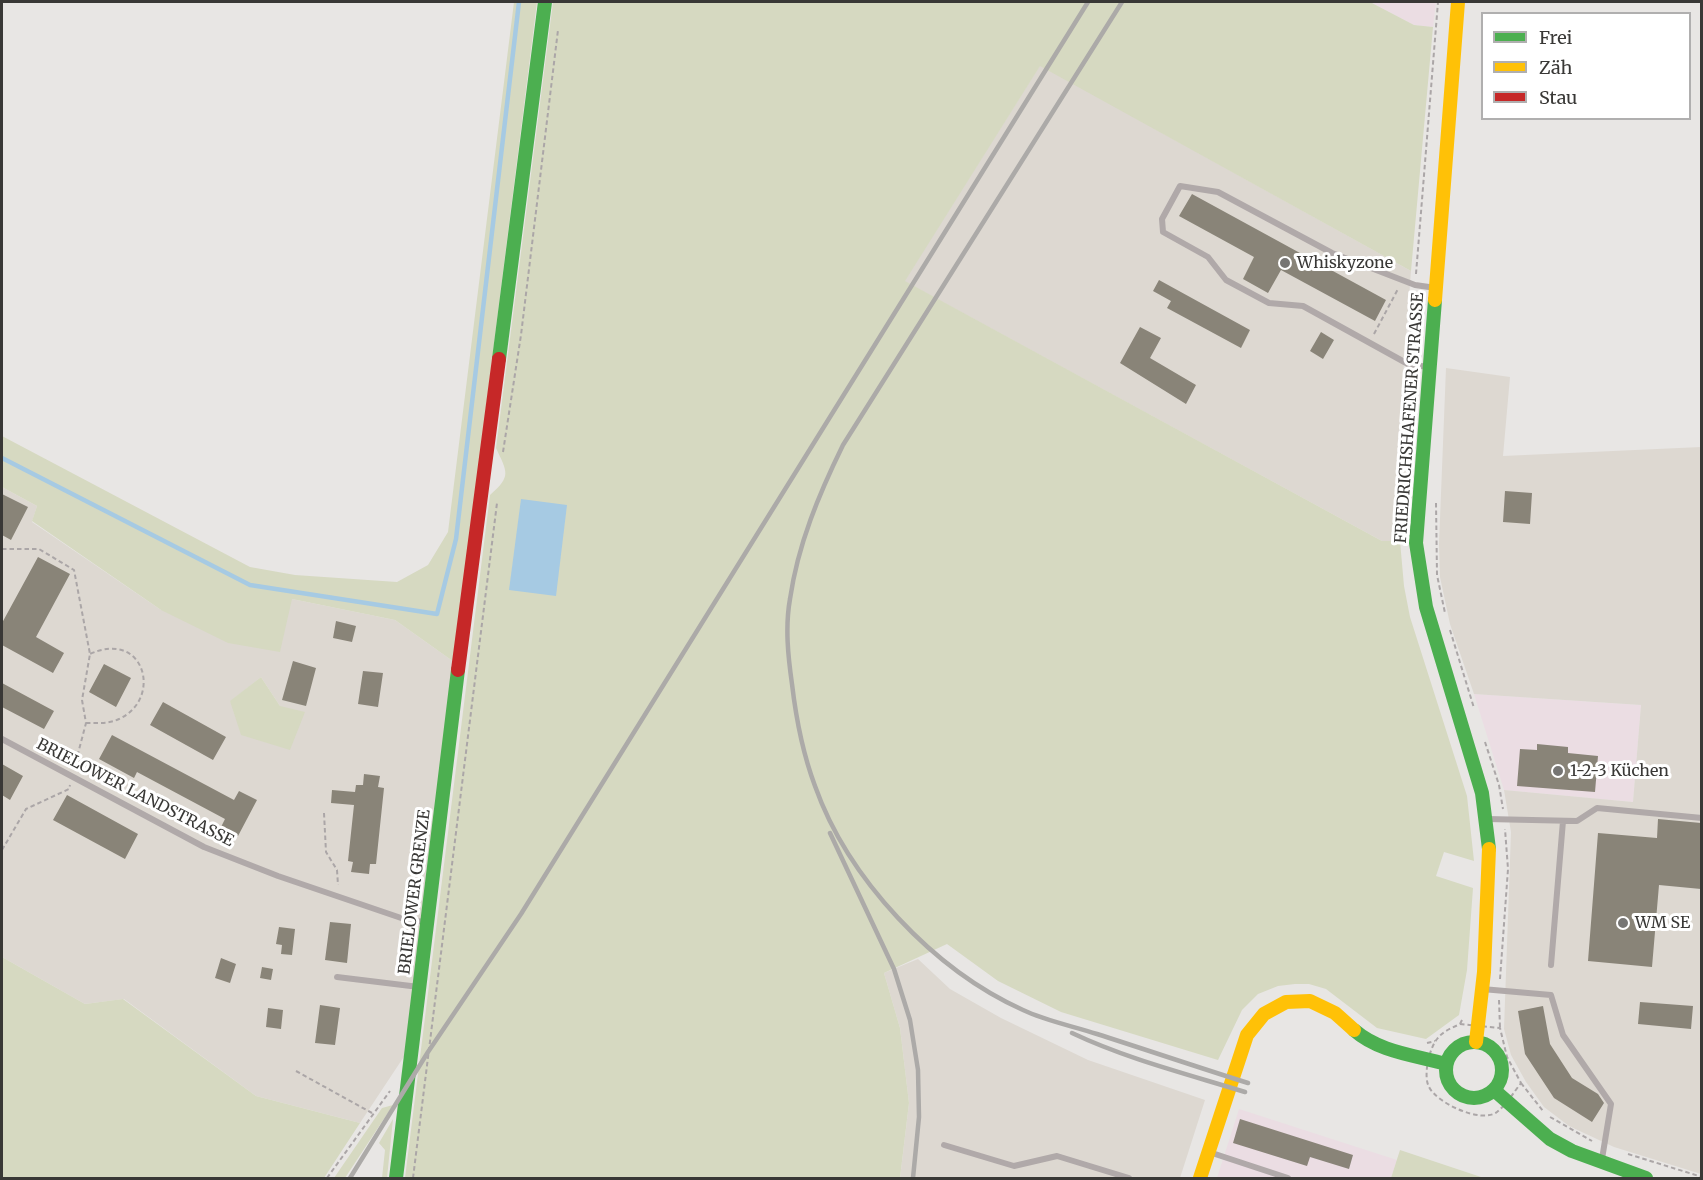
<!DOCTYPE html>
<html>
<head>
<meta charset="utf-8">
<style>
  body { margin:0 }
  #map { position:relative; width:1703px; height:1180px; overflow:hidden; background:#e8e6e4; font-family:Merriweather,serif }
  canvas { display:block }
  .frame { position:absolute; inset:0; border:3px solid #393836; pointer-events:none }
  .legend { position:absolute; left:1481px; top:12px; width:210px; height:108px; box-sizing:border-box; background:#fff; border:2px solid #b0afaf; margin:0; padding:8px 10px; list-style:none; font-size:18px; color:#393836 }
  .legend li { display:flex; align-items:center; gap:12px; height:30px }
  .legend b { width:30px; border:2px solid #b0afaf }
</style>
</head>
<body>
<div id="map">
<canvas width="1703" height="1180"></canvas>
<div class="frame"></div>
<ul class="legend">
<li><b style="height:8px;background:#4caf50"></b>Frei</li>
<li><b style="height:8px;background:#ffc107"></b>Zäh</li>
<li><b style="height:8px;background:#c62828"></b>Stau</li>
</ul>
</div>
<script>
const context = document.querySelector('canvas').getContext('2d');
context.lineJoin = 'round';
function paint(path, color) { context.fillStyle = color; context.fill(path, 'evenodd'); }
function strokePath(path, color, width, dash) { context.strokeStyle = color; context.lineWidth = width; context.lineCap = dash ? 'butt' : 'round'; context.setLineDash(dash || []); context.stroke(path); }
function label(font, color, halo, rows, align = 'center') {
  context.font = font + ' Merriweather,serif'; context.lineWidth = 6; context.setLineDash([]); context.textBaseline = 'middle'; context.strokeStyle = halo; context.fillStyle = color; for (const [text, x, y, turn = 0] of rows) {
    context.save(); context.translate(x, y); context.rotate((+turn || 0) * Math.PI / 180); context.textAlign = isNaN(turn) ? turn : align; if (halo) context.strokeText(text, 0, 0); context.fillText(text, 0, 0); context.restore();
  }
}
paint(new Path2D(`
  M1370,2H1436L1433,27L1414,25Z
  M1474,694L1641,705L1633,802L1504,790Z
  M1239,1109L1397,1160L1391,1178H1217Z`), '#ebdde3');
paint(new Path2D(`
  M1040,65L1411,271L1397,456L1406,470L1400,515V541H1382L904,281Z
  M1446,368L1510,377L1503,456L1701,447V1174L1614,1147L1569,1126L1544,1107L1526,1082L1511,1055L1504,1029L1511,832L1504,790L1633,802L1641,705L1474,694L1450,624L1440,577L1439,544Z
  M2,487L37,506L32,522L161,610L292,599L395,620L454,662L407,1052L360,1123L256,1096L124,999L85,1004L2,957ZM261,677L280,706L230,702Z
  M918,959L950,989L1001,1018L1088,1060L1205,1100L1180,1178H900L909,1103L900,1028L884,973Z`), '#ddd8d1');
paint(new Path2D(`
  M514,2H537L454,662L395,620L292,599L280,652L228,643L161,610L32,521L37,506L2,487V436L250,567L295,575L397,582L428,565L448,532Z
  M553,2H1370L1414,25L1433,27L1411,271L1040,66L905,281L1382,541H1400L1404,586L1410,617L1467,796L1474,861L1444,852L1436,876L1473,888L1467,970L1459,1015L1426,1039L1377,1028L1326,989L1309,984H1295L1278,986L1258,994L1242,1010L1218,1060L1061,1012L998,981L947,944L884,973L900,1028L909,1103L900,1178H405L490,495C512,476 507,472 496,448Z
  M261,677L280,706L305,712L290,750L241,735L230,701Z
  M2,957L85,1004L123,999L256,1096L360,1123L324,1178H2Z
  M393,1105L345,1178H334L382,1108Z
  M393,1119L387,1178H382L385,1150L379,1143Z
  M1400,1150L1484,1178H1391Z`), '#d6d9c1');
paint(new Path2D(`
  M521,499L567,505L556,596L509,590Z`), '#a6cae3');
strokePath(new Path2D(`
  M2,458L250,585L437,614L456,539L519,2`), '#a6cae3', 4.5);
paint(new Path2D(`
  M1192,194L1386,300L1375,321L1281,270L1268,293L1243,279L1254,257L1179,216Z
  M1159,280L1250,330L1241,348L1167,308L1171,301L1153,291Z
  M1140,327L1161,338L1150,358L1196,385L1186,404L1120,363Z
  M1321,332L1334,340L1323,359L1310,351Z
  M1505,491L1532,493L1530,524L1503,522Z
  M2,494L28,507L11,540L2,535Z
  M38,557L70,574L36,637L64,653L53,673L2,645V623Z
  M336,621L356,626L352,642L333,638Z
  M293,661L316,668L306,706L282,700Z
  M104,664L131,678L116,707L89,692Z
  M363,671L383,673L378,707L358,704Z
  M2,683L54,711L44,729L2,707Z
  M163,702L226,737L213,760L150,725Z
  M112,735L234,800L239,791L257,800L238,836L221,827L225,819L137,772L134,778L99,759Z
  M1537,744L1568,747V753L1598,756L1595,792L1517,786L1520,749L1537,750Z
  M2,764L23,776L10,800L2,795Z
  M364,774L380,776L378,787L384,788L376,864H370L369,874L351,872L353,862L348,861L354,805L331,803L332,790L355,792L356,785H363Z
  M67,795L138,834L125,859L53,820Z
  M1658,819L1701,823V889L1659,885L1652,967L1588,961L1598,833L1657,838Z
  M330,922L351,924L347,963L325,960Z
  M279,927L295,929L292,955L281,954L282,945L276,944Z
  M221,958L236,964L230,983L215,978Z
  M262,967L273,969L271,980L260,978Z
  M1640,1002L1693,1006L1691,1029L1638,1024Z
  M320,1005L340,1008L335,1045L315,1043Z
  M1543,1006L1550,1044L1572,1078L1598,1094L1604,1103L1592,1122L1554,1098L1525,1054L1518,1011Z
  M268,1008L283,1010L281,1029L266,1027Z
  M1240,1119L1353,1155L1349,1169L1310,1157L1307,1166L1233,1143Z`), '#898478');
strokePath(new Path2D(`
  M1416,274L1438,2
  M1374,334L1398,289
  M1409,354L1414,294
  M503,452L521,335L558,30
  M1407,463L1401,453L1407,375
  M1436,503L1437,575L1445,613
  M2,549H39L74,570L90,654L82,700L86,723L75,765
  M1450,630L1474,708
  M86,723C97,723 109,724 119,719C163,699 145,629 90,654
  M1485,742L1499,785L1503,809
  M324,813L326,852L337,870L338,885
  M2,850L26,809L69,789L70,785
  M1500,979L1508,869L1505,829
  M1499,1000L1500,1028
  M1460,1024L1463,1018
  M1460,1024L1500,1028L1507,1057L1521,1083C1514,1092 1506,1105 1497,1112C1481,1124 1437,1103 1429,1087C1423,1076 1429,1049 1437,1039C1443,1031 1452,1028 1460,1024Z
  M1427,1043L1435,1041
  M296,1071L372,1113
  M1521,1083L1543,1111
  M1550,1117L1592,1141
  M1628,1154L1702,1177
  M327,1178L390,1091
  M413,1178L497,503`), '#aba6a7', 2, [4.5, 3]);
strokePath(new Path2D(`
  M1428,367L1408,364L1303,306L1269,303L1226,280L1208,257L1163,232L1162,219L1180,186L1218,192L1332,253L1415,285L1436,288
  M2,739L204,847L278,876L407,920L426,922
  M1487,819L1577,821L1597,808L1702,818
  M1551,965L1563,821
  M337,977L419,987
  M1482,989L1551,995L1563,1035L1611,1104L1602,1159
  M944,1145L1014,1166L1057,1156L1129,1178
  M1209,1152L1288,1178`), '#b0a9a9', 6);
strokePath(new Path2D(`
  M1435,300L1416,543L1426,607L1482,793L1489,849
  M499,359L545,2
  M1354,1030C1379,1052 1414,1055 1446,1064
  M1446 1070a28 28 0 1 1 56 0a28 28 0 1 1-56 0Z
  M1494,1090L1550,1139L1572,1151L1646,1178
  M396,1178L458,670`), '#4caf50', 14);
strokePath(new Path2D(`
  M1435,300L1458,2
  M1476,1042L1484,972L1489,849
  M1200,1178L1247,1035L1264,1014L1286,1002L1310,1001L1335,1013L1354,1030`), '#ffc107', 14);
strokePath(new Path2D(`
  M458,670L499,359`), '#c62828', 14);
strokePath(new Path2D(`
  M1122,2L843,445C819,494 798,544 790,599C785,627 788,656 792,684C796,718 803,754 815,786C848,879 934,970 1023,1010C1046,1021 1073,1026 1097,1034C1147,1050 1197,1067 1248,1083
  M830,833L894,969L910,1020L918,1070L919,1117L913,1178
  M1072,1033C1127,1059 1187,1074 1245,1092
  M350,1178L428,1052L521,914L1088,2`), '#acaaa8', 4.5);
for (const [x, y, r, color] of [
  [1285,263,6,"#767573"],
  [1558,771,6,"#767573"],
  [1623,923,6,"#767573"]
]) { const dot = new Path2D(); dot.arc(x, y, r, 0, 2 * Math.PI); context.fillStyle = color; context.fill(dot); strokePath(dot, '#fff', 2); }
label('16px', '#393836', '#fff', [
  ["Whiskyzone",1297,263],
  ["1-2-3 Küchen",1570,771],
  ["WM SE",1635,923]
], 'left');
label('16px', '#393836', '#fff', [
  ["FRIEDRICHSHAFENER STRASSE",1410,418,-86],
  ["BRIELOWER LANDSTRASSE",135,793,27],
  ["BRIELOWER GRENZE",415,892,-83]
]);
</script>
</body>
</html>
